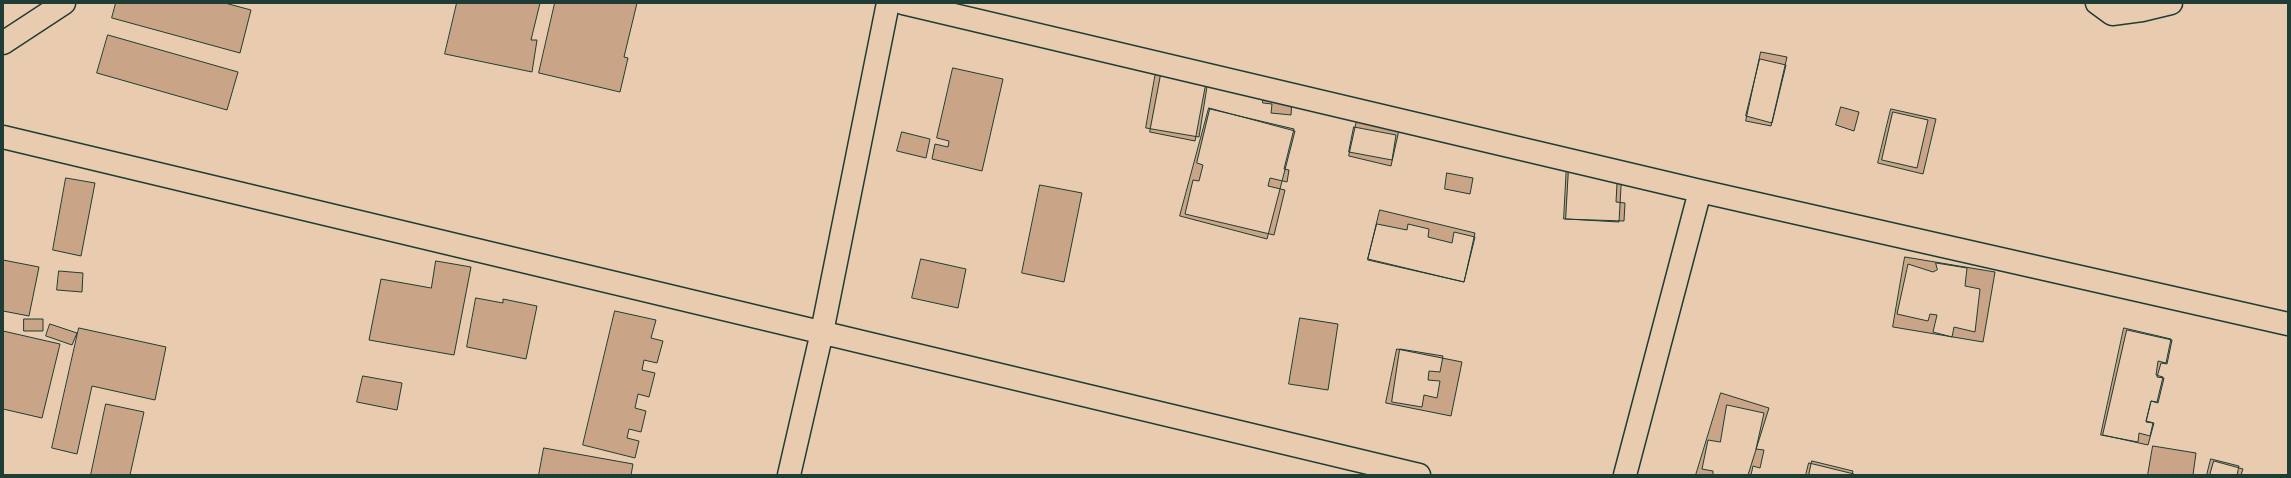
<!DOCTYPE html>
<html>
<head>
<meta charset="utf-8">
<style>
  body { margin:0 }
  #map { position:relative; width:2291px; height:478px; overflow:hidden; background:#e9ccaf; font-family:"Comic Neue",sans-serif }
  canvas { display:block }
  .frame { position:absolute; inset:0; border:4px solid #1f3d34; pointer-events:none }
</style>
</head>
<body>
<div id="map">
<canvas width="2291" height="478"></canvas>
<div class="frame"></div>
</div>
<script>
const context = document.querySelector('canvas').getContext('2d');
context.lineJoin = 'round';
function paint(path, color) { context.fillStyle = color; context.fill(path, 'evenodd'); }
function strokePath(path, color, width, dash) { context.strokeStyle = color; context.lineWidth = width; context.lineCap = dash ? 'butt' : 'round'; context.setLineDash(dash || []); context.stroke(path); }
const building = new Path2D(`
  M116,3H225L251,10L240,53L112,18Z
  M457,3H540L531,40H537L532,72L445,54Z
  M555,3H637L624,57L628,58L620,92L539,73Z
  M108,35L238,72L227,110L97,73Z
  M1761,52L1787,57L1771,126L1746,121Z
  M1760,59L1786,65L1772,123L1746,116Z
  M1157,66L1209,74L1199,137L1146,128Z
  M953,68L1003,79L982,171L932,159L935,144L948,147L949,141L937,138Z
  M1162,69L1207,77L1195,141L1150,132Z
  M1263,95L1292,99L1291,115L1271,113L1272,104L1263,103Z
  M1841,107L1859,112L1854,131L1836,125Z
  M1209,108L1295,131L1267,239L1180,216Z
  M1210,109L1294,129L1284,169L1289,170L1287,182L1270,178L1268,186L1285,190L1274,235L1185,214L1193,180L1199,181L1203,165L1197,163Z
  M1891,109L1936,119L1923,174L1878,163Z
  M1893,112L1928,120L1917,168L1882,160Z
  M1357,120L1399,130L1391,166L1349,156Z
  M1354,127L1396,135L1392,160L1349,152Z
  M902,132L930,139L926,158L897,151Z
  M1567,163L1618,165L1616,202L1625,203L1624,221L1564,219Z
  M1569,166L1622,169L1619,222L1566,219Z
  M1447,173L1473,178L1470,194L1445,189Z
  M66,178L95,183L81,256L53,250Z
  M1040,185L1082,193L1064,282L1022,273Z
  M1380,210L1475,233L1464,282L1368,260Z
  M1377,224L1407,230L1408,224L1429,229L1428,237L1452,243L1454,232L1475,237L1464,282L1368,259Z
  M1905,257L1995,272L1983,342L1893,327Z
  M921,259L966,269L958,308L912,298Z
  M3,260L39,267L29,316L3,311Z
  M436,261L471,267L454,355L369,340L381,279L431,288Z
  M1936,263L1967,268L1965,286L1980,289L1975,332L1954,327L1952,337L1933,332L1937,315L1930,314L1928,321L1897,314L1908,264L1933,272L1937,270Z
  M59,271L83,273L82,292L57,290Z
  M476,298L503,303V299L537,306L526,359L467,347Z
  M615,311L656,320L651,338L663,341L657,363L644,360L642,370L655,373L649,397L638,394L635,408L646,411L641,432L629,429L627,438L639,441L635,458L583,445Z
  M1300,318L1338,324L1328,390L1289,384Z
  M24,319H43V331H24Z
  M50,324L77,333L72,345L46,336Z
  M79,328L166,347L155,400L92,386L77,454L52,448Z
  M2124,328L2171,339L2166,363L2158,361L2156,375L2163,377L2157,402L2151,401L2146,422L2153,423L2150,436L2139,433L2138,442L2101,435Z
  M2127,330L2172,340L2167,364L2161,363L2157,377L2164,378L2158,403L2151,401L2146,421L2154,423L2148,445L2103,435Z
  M3,331L60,344L42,418L3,409Z
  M1397,349L1462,362L1451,416L1386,403Z
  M1400,349L1443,356L1440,372L1429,371L1428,380L1440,381L1437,398L1424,395L1422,407L1392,402Z
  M363,376L402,383L397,410L357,402Z
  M1721,393L1769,408L1748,475H1696Z
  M106,404L144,412L130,475H91Z
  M1727,405L1764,413L1756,449L1764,450L1760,468L1753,466L1751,475H1713V471L1702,469L1708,440L1720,442Z
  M2153,446L2196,453L2193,475H2148Z
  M544,448L633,464L631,475H539Z
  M2211,459L2239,466L2237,475H2207Z
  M1812,461L1853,471L1852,475H1809Z
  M2214,461L2243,469L2241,475H2210Z
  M1809,463L1854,474L1853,475H1806Z`);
paint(building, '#c9a486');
strokePath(building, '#1f3d34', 1);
const street = new Path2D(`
  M903,3L1700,191L2288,324
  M2097,3L2112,14L2142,10L2171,3
  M3,43L64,3
  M3,137L1419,475
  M789,475L822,332L888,3
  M1625,475L1700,191`);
strokePath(street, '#1f3d34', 25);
strokePath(street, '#e9ccaf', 22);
</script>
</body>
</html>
